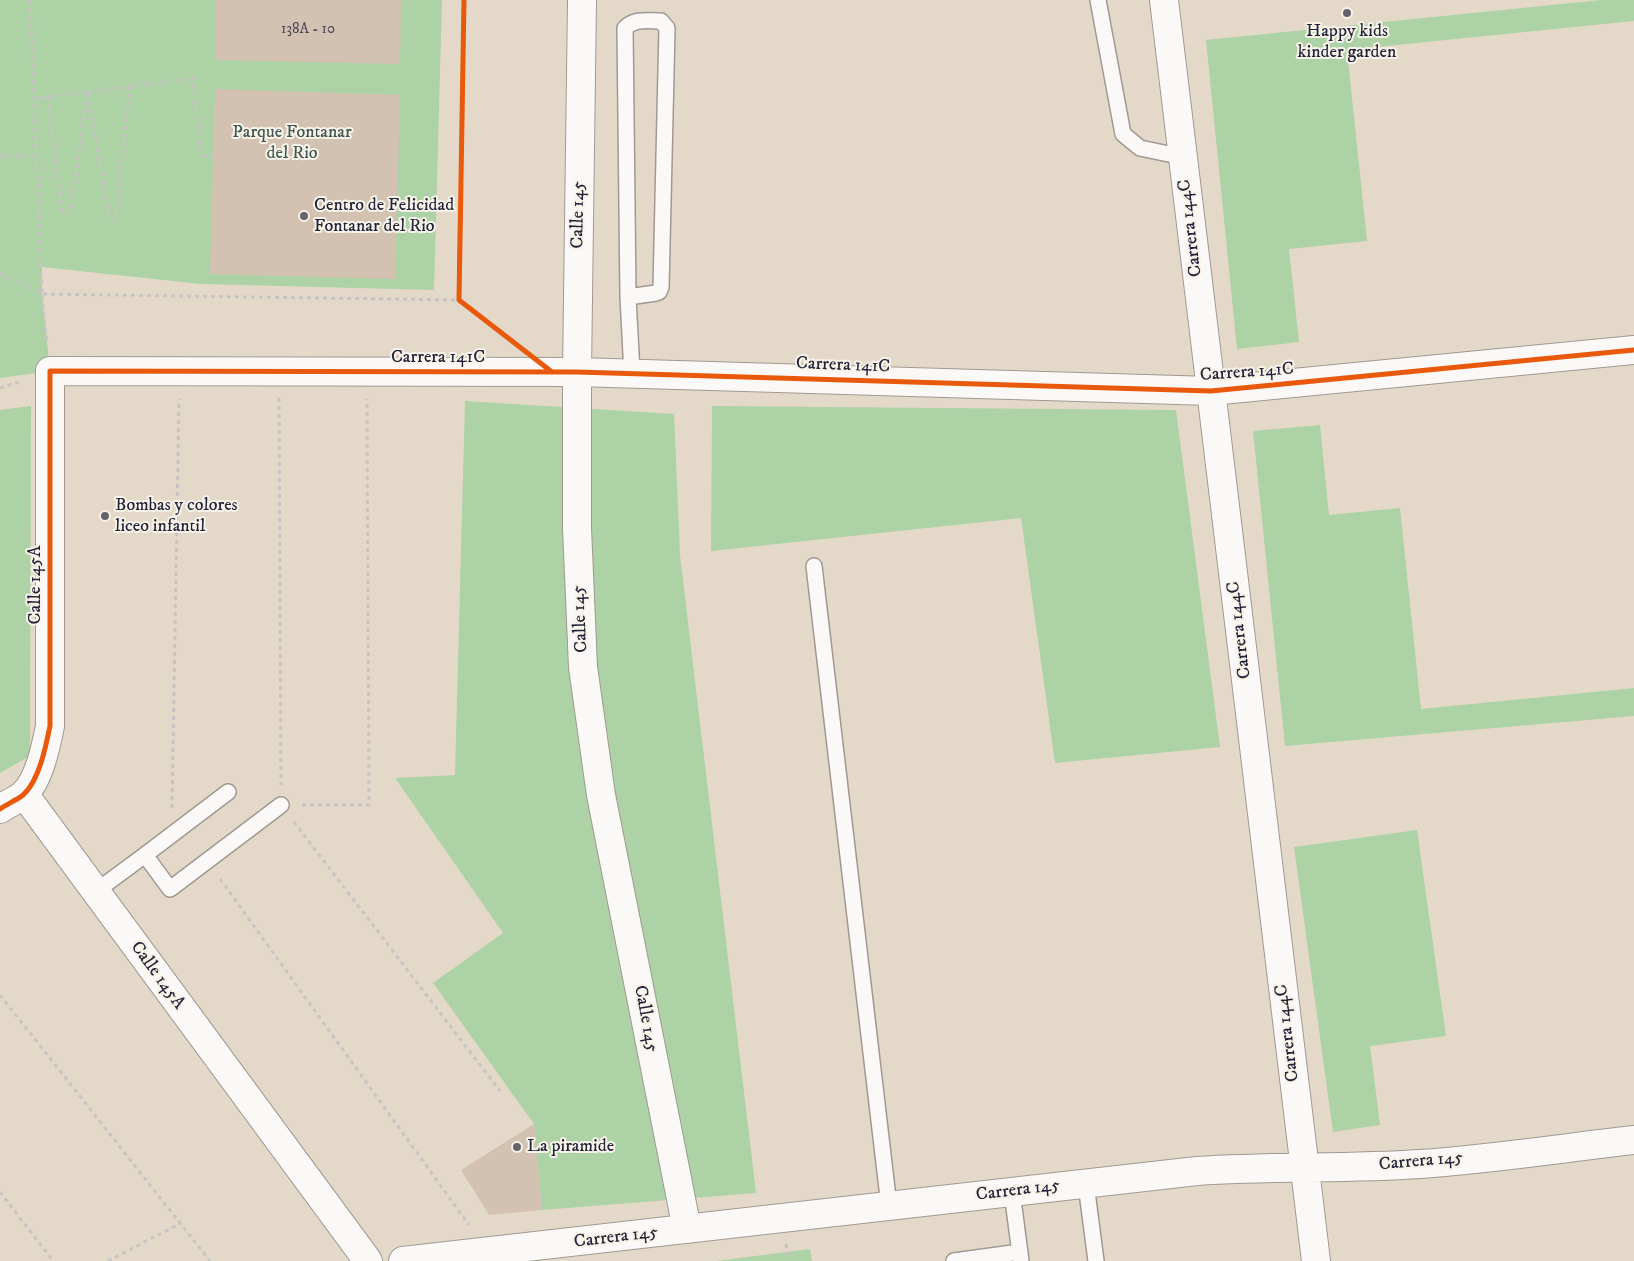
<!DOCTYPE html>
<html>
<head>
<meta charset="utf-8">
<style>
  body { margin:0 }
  canvas { display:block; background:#e4d9c8 }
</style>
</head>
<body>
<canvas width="1634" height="1261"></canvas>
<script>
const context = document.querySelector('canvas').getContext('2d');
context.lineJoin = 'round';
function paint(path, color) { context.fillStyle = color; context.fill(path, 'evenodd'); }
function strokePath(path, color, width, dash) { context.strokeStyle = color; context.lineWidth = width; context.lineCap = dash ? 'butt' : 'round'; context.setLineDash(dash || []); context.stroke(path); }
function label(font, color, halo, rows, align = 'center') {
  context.font = font + ' "IM FELL DW Pica",serif'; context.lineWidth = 4; context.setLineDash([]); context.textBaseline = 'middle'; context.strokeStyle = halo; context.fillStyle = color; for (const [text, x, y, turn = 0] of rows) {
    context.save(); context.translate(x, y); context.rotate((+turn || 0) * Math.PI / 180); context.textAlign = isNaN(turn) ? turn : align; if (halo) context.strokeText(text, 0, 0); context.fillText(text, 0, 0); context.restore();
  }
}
paint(new Path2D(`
  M0,0H442L434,290L201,284L42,267V294L50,371L0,378Z
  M1601,0H1634V21L1347,50L1367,241L1289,249L1299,342L1237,349L1206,40Z
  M465,401L674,414L680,555L756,1193L542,1210L534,1124L433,983L503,933L395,778L455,775Z
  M31,406L30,756L0,773V410Z
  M712,406L1176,410L1220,747L1055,763L1021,518L711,551Z
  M1320,425L1329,515L1400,508L1421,709L1634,688V716L1285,746L1253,431Z
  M1417,830L1446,1036L1370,1046L1380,1125L1333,1132L1294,847Z
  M810,1249L812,1261H716Z`), '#add2a6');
paint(new Path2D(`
  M216,0H401L400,64L215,60Z
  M215,89L400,95L395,279L210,274Z
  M534,1124L542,1210L489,1215L461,1170Z`), '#d3c1b1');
const lane = new Path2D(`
  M1098,0L1123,134L1140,148L1183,157
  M628,297L656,293L659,292L661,287L667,28L661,21C648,21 635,18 625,28L628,297L632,373
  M814,566L889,1206
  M145,855L228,792
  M95,892L145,855L170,889L281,805
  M1086,1184L1096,1261
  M1012,1192L1021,1261
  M954,1261L1020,1252`);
const street = new Path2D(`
  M582,0L577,372V528L583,667L601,795L687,1229
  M1164,0L1316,1261
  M24,794L368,1261
  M0,809C7,804 17,800 23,795C39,781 46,746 50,726V371L577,372L1211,391L1634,350
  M403,1261L1197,1171C1271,1166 1346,1169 1420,1164C1491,1159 1563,1148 1634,1140`);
strokePath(lane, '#a09993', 18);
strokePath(street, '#a09993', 30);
strokePath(new Path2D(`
  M30,0L42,294L47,344
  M48,97L62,211L68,213L71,210L88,91L109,218L113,221L116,217L130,86
  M33,99L193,78L201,156L213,157
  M0,155L36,157
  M0,273L42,294L459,300
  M0,388L23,381
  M279,398L281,785
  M302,805H369L367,399
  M172,808L179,399
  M294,822L500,1091
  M220,879L469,1225
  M0,995L210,1261
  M0,1192L53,1261
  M786,1244L789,1261
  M108,1261L181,1223`), '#c7c5c3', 3, [4, 4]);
strokePath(lane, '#fbf9f7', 15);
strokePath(street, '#fbf9f7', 28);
strokePath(new Path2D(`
  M464,0L459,300L552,372
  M0,809C7,804 17,800 23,795C39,781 46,746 50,726V371L577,372L1211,391L1634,350`), '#e8590c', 5);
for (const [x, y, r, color] of [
  [1347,13,5,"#66626c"],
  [304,216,5,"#66626c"],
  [105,516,5,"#66626c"],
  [517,1147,5,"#66626c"]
]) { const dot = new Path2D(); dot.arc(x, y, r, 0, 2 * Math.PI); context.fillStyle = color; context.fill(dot); strokePath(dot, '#f7f3e8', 2); }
label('15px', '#4f4a59', null, [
  ["138A - 10",308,30]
]);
label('18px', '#22223b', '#f7f3e8', [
  ["Happy kids",1347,32,"center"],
  ["kinder garden",1347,53,"center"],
  ["Centro de Felicidad",314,206],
  ["Fontanar del Rio",314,227],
  ["Bombas y colores",115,506],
  ["liceo infantil",115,527],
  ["La piramide",527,1147]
], 'left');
label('18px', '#3e5553', '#f7f3e8', [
  ["Parque Fontanar",292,133],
  ["del Rio",292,154]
]);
label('18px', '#22223b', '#f7f3e8', [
  ["Calle 145",579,215,-89],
  ["Carrera 144C",1191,228,-97],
  ["Carrera 141C",438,358],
  ["Carrera 141C",843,366,2],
  ["Carrera 141C",1247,373,-4],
  ["Calle 145A",36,585,-90],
  ["Calle 145",581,619,-93],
  ["Carrera 144C",1240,630,-97],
  ["Calle 145A",157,976,54],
  ["Calle 145",645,1019,79],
  ["Carrera 144C",1288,1033,-97],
  ["Carrera 145",1421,1162,-5],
  ["Carrera 145",1018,1191,-7],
  ["Carrera 145",616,1238,-7]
]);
</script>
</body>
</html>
